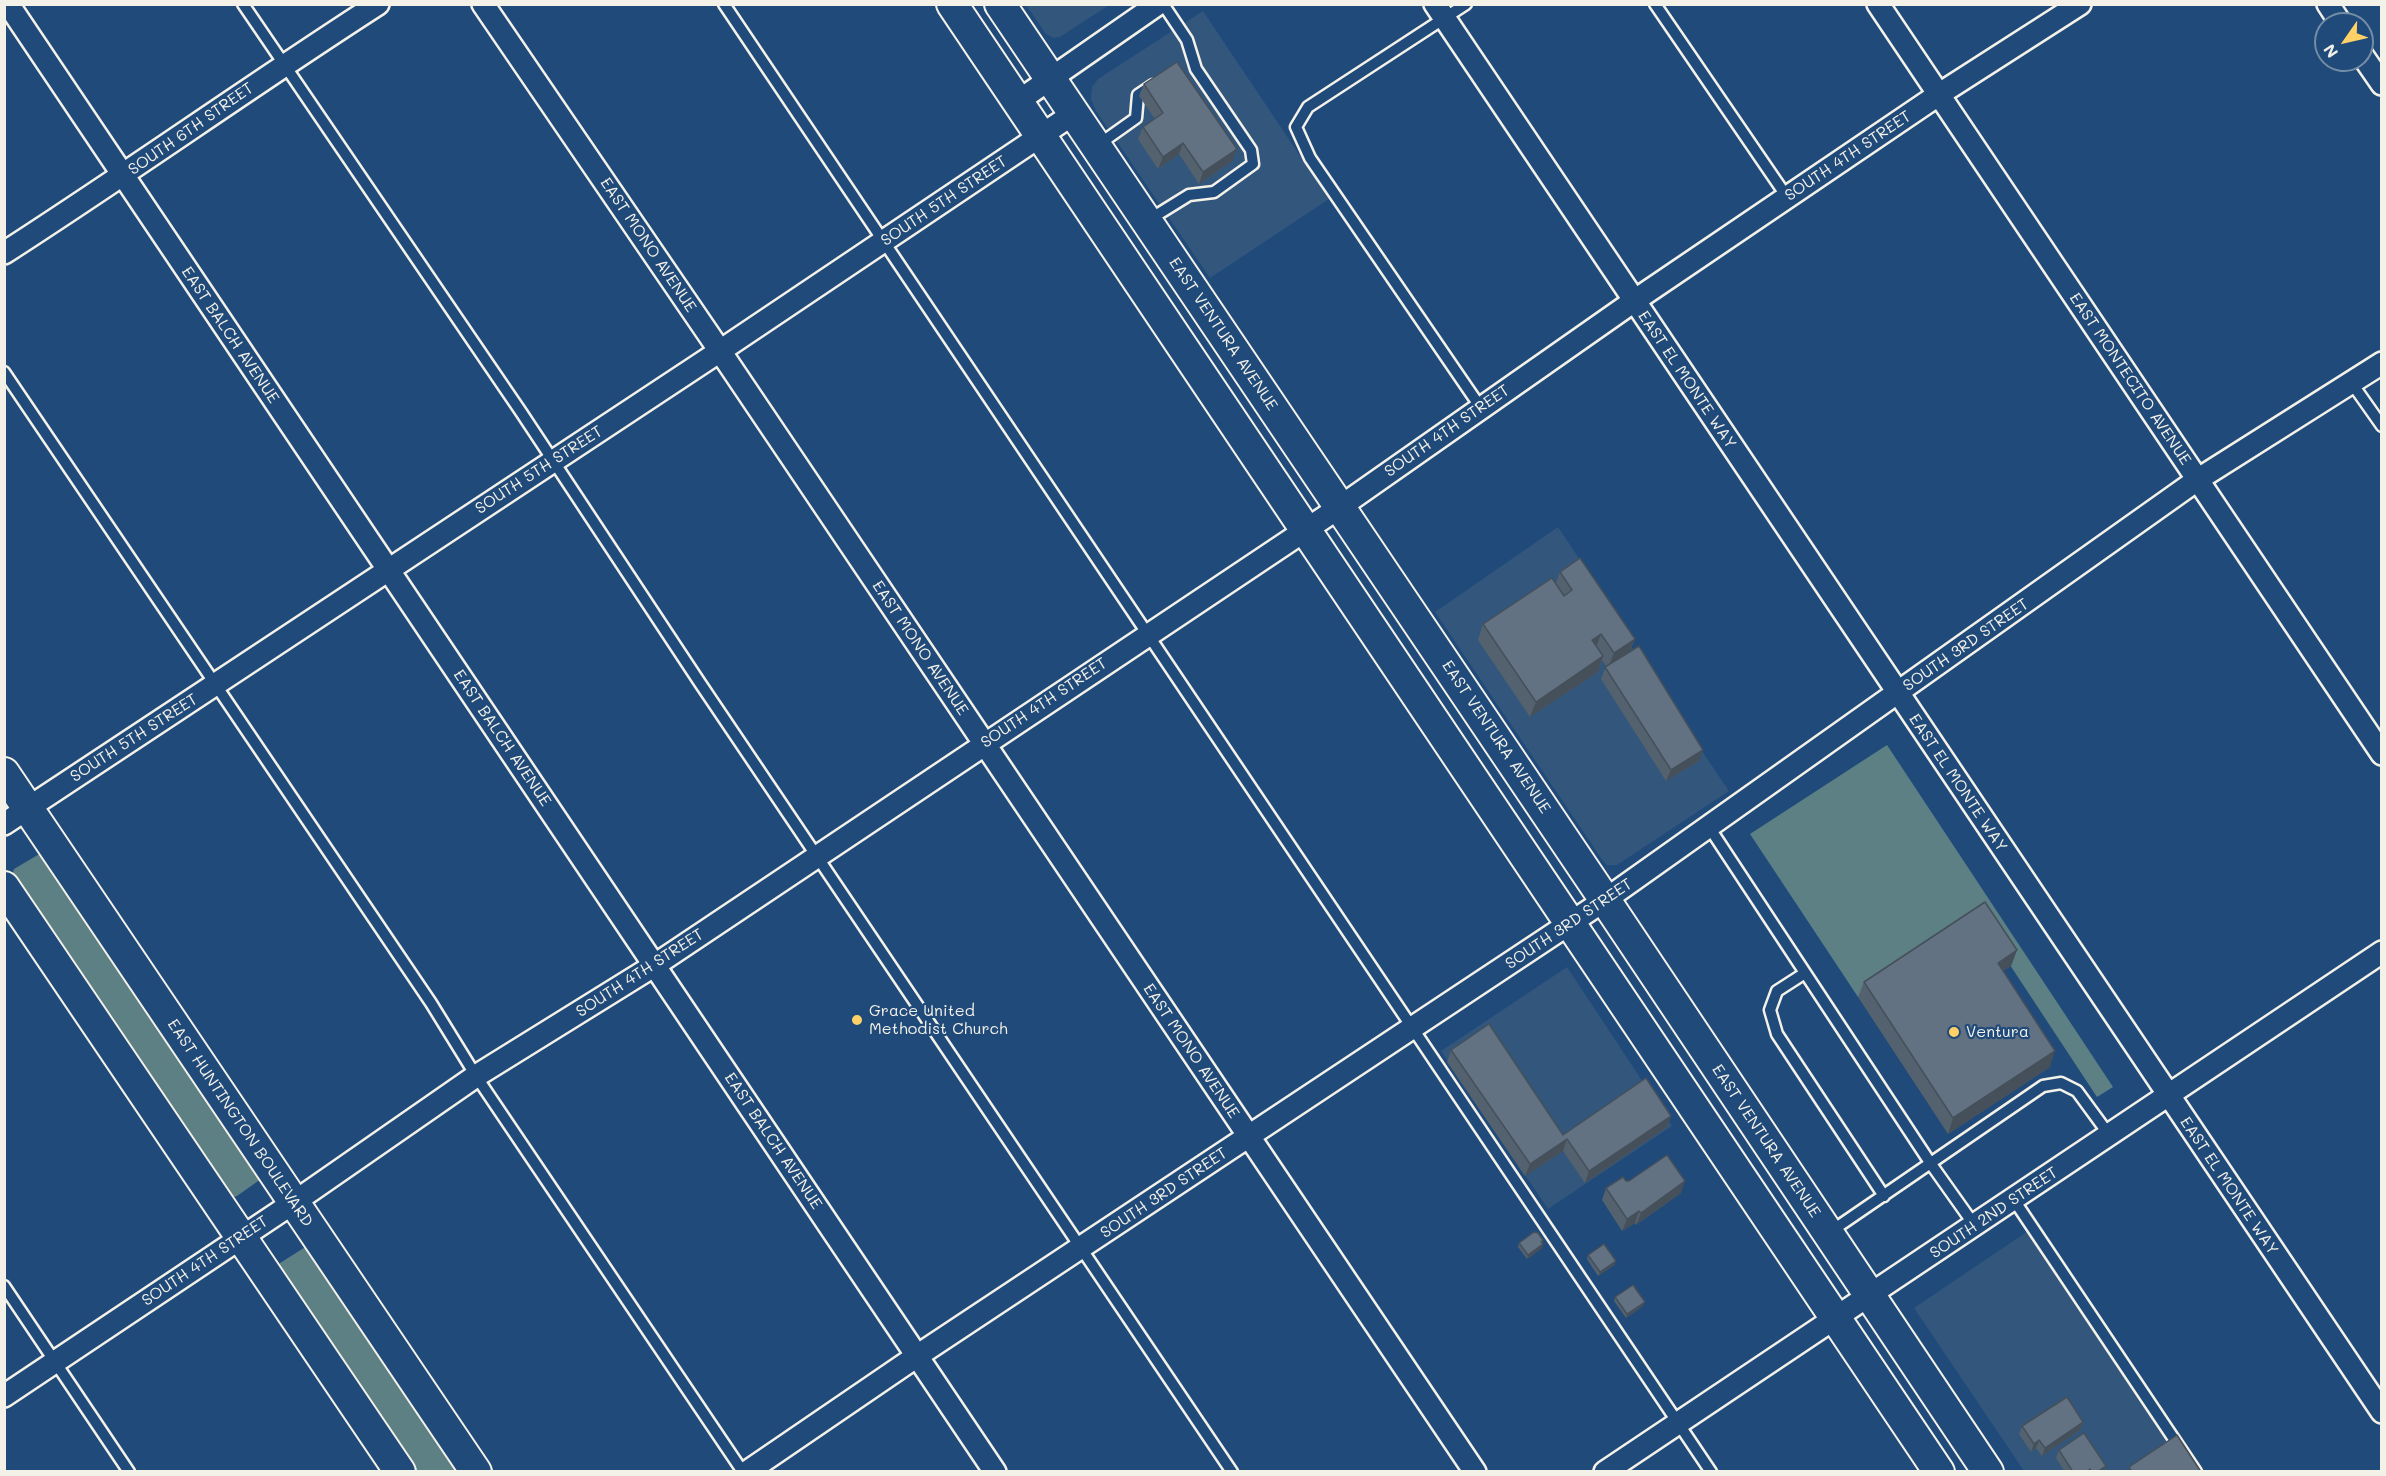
<!DOCTYPE html>
<html>
<head>
<meta charset="utf-8">
<style>
  body { margin:0 }
  #map { position:relative; width:2386px; height:1476px; overflow:hidden; background:#1f4a7a; font-family:Mali,sans-serif }
  canvas { display:block }
  .frame { position:absolute; inset:0; border:6px solid #f4f1e8; pointer-events:none }
  .north { position:absolute; left:2314px; top:12px; width:60px; height:60px; box-sizing:border-box; background:#1f4a7a; border:2px solid #748da6; border-radius:50%; rotate:236deg; font-size:16px; font-weight:700; line-height:24px; text-align:center; color:#f4f1e8 }
  .north::after { content:''; display:block; margin:auto; width:21px; height:27px; background:#ffd166; clip-path:polygon(50% 0,100% 100%,50% 72%,0 100%) }
</style>
</head>
<body>
<div id="map">
<canvas width="2386" height="1476"></canvas>
<div class="frame"></div>
<div class="north">N</div>
</div>
<script>
const context = document.querySelector('canvas').getContext('2d');
context.lineJoin = 'round';
function paint(path, color) { context.fillStyle = color; context.fill(path, 'evenodd'); }
function strokePath(path, color, width, dash) { context.strokeStyle = color; context.lineWidth = width; context.lineCap = dash ? 'butt' : 'round'; context.setLineDash(dash || []); context.stroke(path); }
function label(font, color, halo, rows, align = 'center') {
  context.font = font + ' Mali,sans-serif'; context.lineWidth = 4.5; context.setLineDash([]); context.textBaseline = 'middle'; context.strokeStyle = halo; context.fillStyle = color; for (const [text, x, y, turn = 0] of rows) {
    context.save(); context.translate(x, y); context.rotate((+turn || 0) * Math.PI / 180); context.textAlign = isNaN(turn) ? turn : align; if (halo) context.strokeText(text, 0, 0); context.fillText(text, 0, 0); context.restore();
  }
}
paint(new Path2D(`
  M1026,5H1109L1060,37L1054,38L1046,34Z
  M1203,11L1329,199L1210,278L1096,111L1091,99L1092,87L1098,79Z
  M1558,527L1585,567L1580,571L1729,791L1617,865H1607L1603,861L1435,612Z
  M1567,967L1672,1126L1548,1209L1441,1051Z
  M2028,1231L2190,1471H2024L1914,1308Z`), '#33567c');
paint(new Path2D(`
  M1887,745L2113,1087L2097,1097L1979,918L1858,997L1750,834Z
  M41,853L261,1179L237,1196L230,1198L12,876L14,869Z
  M307,1246L464,1471H411L278,1266L280,1263Z`), '#5c8084');
const lane = new Path2D(`
  M243,4L521,412L700,683L1232,1472
  M724,4L1711,1472
  M1466,4L1308,107L1296,127L1310,158L1481,408
  M1655,4L1787,197
  M1098,145L1136,118L1138,95L1153,85
  M1147,221L1189,195L1214,192L1253,164L1251,150L1196,69L1187,40L1163,4
  M4,372L431,1003L476,1076L743,1472
  M2351,382L2382,426
  M1709,827L1931,1164L1975,1226
  M1805,973L1777,991L1770,1010L1777,1034L1884,1196
  M2014,1200L2196,1472
  M1830,1232L2043,1086L2061,1083L2077,1091L2110,1136
  M4,1286L129,1472`);
const street = new Path2D(`
  M8,4L995,1472
  M483,4L720,351L1475,1472
  M1435,4L2382,1412
  M1878,4L2382,754
  M2328,4L2341,24
  M2362,55L2382,84
  M1017,102L1158,4
  M4,253C130,172 252,85 378,4
  M4,824L720,351L1073,114
  M4,1396L293,1203L476,1076L655,965L1340,507L1634,301L1938,95L2080,4
  M747,1472L917,1356L1605,900L2197,480L2382,363
  M1605,1472L2382,952`);
const secondary = new Path2D(`
  M952,4L1939,1472
  M1000,4L1605,900L1988,1472
  M4,773L476,1472
  M4,887L400,1472`);
strokePath(lane, '#f4f1e8', 15);
strokePath(street, '#f4f1e8', 26);
strokePath(secondary, '#f4f1e8', 34);
strokePath(lane, '#1f4a7a', 10);
strokePath(street, '#1f4a7a', 21);
strokePath(secondary, '#1f4a7a', 30);
paint(new Path2D(`
  M1144,84L1232,161L1199,184L1179,154L1158,169L1138,139L1143,127L1155,119L1139,96Z
  M1560,572L1635,639L1630,651L1699,761L1666,781L1601,679L1606,666L1602,660L1598,672L1530,717L1478,640L1483,624L1556,583Z
  M2017,950L2011,966L2003,971L2050,1067L1948,1134L1858,997L1864,982Z
  M1451,1050L1563,1135L1671,1116L1667,1127L1585,1183L1563,1151L1525,1176L1447,1062Z
  M1626,1181L1681,1193L1636,1225L1635,1223L1622,1231L1602,1200L1606,1188Z
  M1543,1240L1542,1248L1527,1259L1518,1247L1519,1243Z
  M1588,1255L1616,1261L1614,1265L1598,1276L1587,1259Z
  M1615,1297L1643,1306L1626,1318L1614,1301Z
  M2083,1422L2080,1430L2042,1456L2036,1448L2031,1452L2019,1434L2022,1426Z
  M2059,1450L2106,1466L2104,1472H2065L2056,1458Z`), '#546270');
paint(new Path2D(`
  M1183,143L1179,154L1158,169L1163,157Z
  M1237,149L1232,161L1199,184L1203,172Z
  M1601,634L1595,650L1592,640Z
  M1635,639L1629,654L1608,668L1614,653Z
  M1603,656L1598,672L1530,717L1536,702Z
  M1703,750L1699,761L1666,781L1671,770Z
  M2017,950L2011,966L1992,979L1998,963Z
  M2055,1051L2050,1067L1948,1134L1953,1118Z
  M1671,1116L1667,1127L1585,1183L1589,1171Z
  M1567,1139L1563,1151L1525,1176L1530,1164Z
  M1685,1181L1681,1193L1636,1225L1641,1213Z
  M1639,1211L1635,1223L1622,1231L1627,1219Z
  M1543,1244L1542,1248L1527,1259L1528,1255Z
  M1616,1261L1614,1265L1598,1276L1600,1272Z
  M1645,1302L1643,1306L1626,1318L1627,1314Z
  M2083,1422L2080,1430L2042,1456L2045,1448Z
  M2039,1440L2036,1448L2031,1452L2034,1444Z
  M2106,1466L2104,1472H2097Z`), '#45505b');
const building = new Path2D(`
  M1177,62L1237,149L1203,172L1183,143L1163,157L1143,127L1163,113L1144,84Z
  M1580,558L1635,639L1614,653L1601,634L1592,640L1603,656L1536,702L1483,624L1552,578L1564,596L1572,590L1560,572Z
  M1639,646L1703,750L1671,770L1605,667Z
  M1985,902L2017,950L1998,963L2055,1051L1953,1118L1864,982Z
  M1489,1024L1563,1135L1646,1078L1671,1116L1589,1171L1567,1139L1530,1164L1451,1050Z
  M1667,1155L1685,1181L1641,1213L1639,1211L1627,1219L1606,1188L1623,1177L1626,1181H1629Z
  M1534,1232L1538,1233L1543,1240L1541,1242L1543,1244L1528,1255L1519,1243Z
  M1604,1244L1616,1261L1600,1272L1588,1255Z
  M1633,1285L1645,1302L1627,1314L1615,1297Z
  M2067,1397L2083,1422L2045,1448L2039,1440L2034,1444L2022,1426Z
  M2084,1433L2106,1466L2097,1472H2091L2090,1469L2087,1472H2073L2059,1450Z
  M2177,1435L2201,1472H2132L2129,1467Z`);
paint(building, '#627282');
strokePath(building, '#45505b', 1.5);
for (const [x, y, r, color] of [
  [857,1020,6,"#ffd166"],
  [1954,1032,6,"#ffd166"]
]) { const dot = new Path2D(); dot.arc(x, y, r, 0, 2 * Math.PI); context.fillStyle = color; context.fill(dot); strokePath(dot, '#1f4a7a', 2); }
label('16px', '#f4f1e8', '#1f4a7a', [
  ["SOUTH 6TH STREET",191,129,-35],
  ["SOUTH 4TH STREET",1848,156,-34],
  ["SOUTH 5TH STREET",944,201,-34],
  ["EAST MONO AVENUE",648,245,56],
  ["EAST VENTURA AVENUE",1223,334,56],
  ["EAST BALCH AVENUE",230,335,56],
  ["EAST MONTECITO AVENUE",2130,379,56],
  ["EAST EL MONTE WAY",1687,380,56],
  ["SOUTH 4TH STREET",1447,431,-35],
  ["SOUTH 5TH STREET",539,470,-33],
  ["SOUTH 3RD STREET",1966,645,-35],
  ["EAST MONO AVENUE",920,648,56],
  ["SOUTH 4TH STREET",1044,703,-34],
  ["EAST VENTURA AVENUE",1496,737,56],
  ["SOUTH 5TH STREET",134,738,-33],
  ["EAST BALCH AVENUE",502,738,56],
  ["EAST EL MONTE WAY",1958,783,56],
  ["SOUTH 3RD STREET",1569,924,-34],
  ["SOUTH 4TH STREET",640,973,-33],
  ["EAST MONO AVENUE",1191,1051,56],
  ["EAST HUNTINGTON BOULEVARD",240,1123,56],
  ["EAST BALCH AVENUE",773,1141,56],
  ["EAST VENTURA AVENUE",1766,1141,56],
  ["EAST EL MONTE WAY",2229,1186,56],
  ["SOUTH 3RD STREET",1164,1193,-34],
  ["SOUTH 2ND STREET",1994,1213,-34],
  ["SOUTH 4TH STREET",205,1261,-34]
]);
label('16px', '#f4f1e8', '#1f4a7a', [
  ["Grace United",869,1011],
  ["Methodist Church",869,1029],
  ["Ventura",1966,1032]
], 'left');
</script>
</body>
</html>
